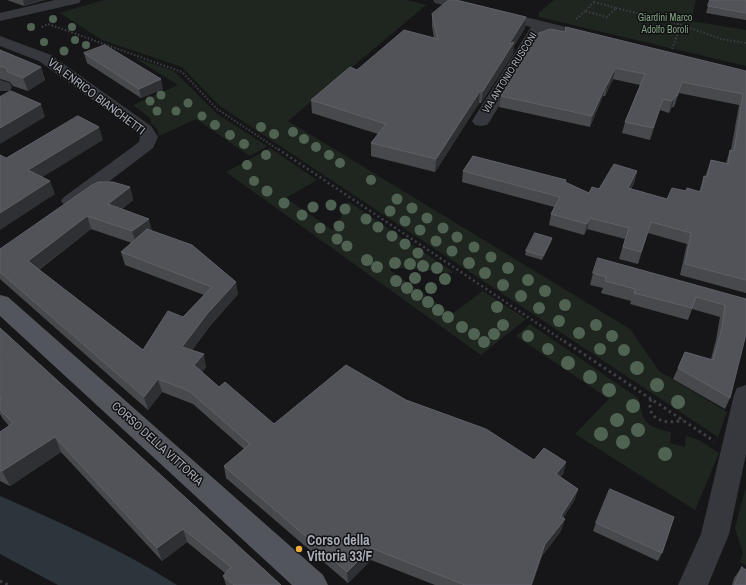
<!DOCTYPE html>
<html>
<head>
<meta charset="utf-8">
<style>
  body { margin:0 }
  canvas { display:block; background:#161618 }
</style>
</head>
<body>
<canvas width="746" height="585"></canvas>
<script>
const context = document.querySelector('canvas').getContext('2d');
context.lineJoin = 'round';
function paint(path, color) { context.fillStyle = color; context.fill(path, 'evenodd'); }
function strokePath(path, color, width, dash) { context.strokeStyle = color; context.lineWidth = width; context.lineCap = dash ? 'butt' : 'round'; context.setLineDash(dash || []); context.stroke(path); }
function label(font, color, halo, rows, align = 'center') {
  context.font = font + ' "Archivo Narrow",sans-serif'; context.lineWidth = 3; context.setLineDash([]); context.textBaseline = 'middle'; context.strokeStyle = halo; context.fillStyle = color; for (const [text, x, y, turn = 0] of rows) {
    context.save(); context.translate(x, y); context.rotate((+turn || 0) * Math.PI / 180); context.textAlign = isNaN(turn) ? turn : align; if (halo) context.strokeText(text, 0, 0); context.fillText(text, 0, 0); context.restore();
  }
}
paint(new Path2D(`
  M104,0H407L426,5L288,121L630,329L659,371L727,412L718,437L220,106L182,67L102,40L60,13Z
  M554,0H696L691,21L746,30V66L539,17V12L541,11Z
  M135,58L174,71L217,114L267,146L250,156L196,119L159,136L157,129L151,123V119L133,105L178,85Z
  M270,148L317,180L286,198L332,230H336L346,204L349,202L453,272L451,273L393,267L390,269L391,271L452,314L483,291L526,319L481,355L226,172Z
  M530,324L638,398C644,424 645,426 671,432L670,443L685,447L686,436L699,440L719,453L695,510L575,434L609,399L516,336Z
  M746,487V565L740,562L743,553L735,528Z`), '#1e261f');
paint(new Path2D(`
  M0,496C61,523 121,549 177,585H58L0,554Z`), '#2c353c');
strokePath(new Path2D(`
  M594,2L616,8L607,17L585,11Z
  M616,8L669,21L721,39L746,43
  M576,19L585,11
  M42,27L48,24L182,72L217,109L279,150
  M672,49L681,25`), '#3d3f44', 2, [1.5, 2]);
strokePath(new Path2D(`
  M278,149L565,342`), '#3d3f44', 2.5, [2, 3]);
strokePath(new Path2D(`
  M564,341L714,441
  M651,399C645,420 667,425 683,420
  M0,581L8,585`), '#3d3f44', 3, [2.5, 3.5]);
paint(new Path2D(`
  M55,0H81L79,3L0,21V13Z
  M433,0H457L598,35L601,38L598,41L593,43L544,30L490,121L487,125L481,126L475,125L472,121L531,27L435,3Z
  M0,36L51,55L151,126L158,137L153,148L78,205L71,207L64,205L61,201L64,197L131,148L139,142L140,137L138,133L39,61L0,46Z
  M0,80L10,83L12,87L10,91H0Z
  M746,385V454L729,534L708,585H678L701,534L734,395L737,388Z`), '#37383d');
paint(new Path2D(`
  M0,295L8,297L323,575L328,585H292L0,316Z`), '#53555c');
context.fillStyle = '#506352';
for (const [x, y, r] of [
  [53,19,4],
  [31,27,4],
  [72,27,4],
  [75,40,4],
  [44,42,4],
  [86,45,4],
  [64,51,4.5],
  [161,95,4.5],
  [150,101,4.5],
  [188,103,4.5],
  [157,111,4.5],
  [176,111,4.5],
  [202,116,4.5],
  [215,125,5],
  [261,127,5],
  [293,132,5],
  [274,134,5],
  [230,135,5],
  [304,139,5],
  [244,144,5],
  [316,147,5],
  [266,155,5],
  [329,155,5],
  [340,163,5],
  [247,165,5],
  [371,180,5],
  [254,181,5],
  [267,191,5.5],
  [397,199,5.5],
  [284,203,5.5],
  [331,205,5.5],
  [313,207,5.5],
  [412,208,5.5],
  [345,209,5.5],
  [390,211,5.5],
  [302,215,5.5],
  [427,218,5.5],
  [366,219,5.5],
  [405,221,5.5],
  [339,226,5.5],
  [378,227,5.5],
  [320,228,5.5],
  [443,228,5.5],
  [420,230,5.5],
  [392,236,5.5],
  [457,237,5.5],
  [337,239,5.5],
  [436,241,5.5],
  [405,244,5.5],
  [347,246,5.5],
  [474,247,5.5],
  [452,251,5.5],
  [418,253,5.5],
  [491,257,5.5],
  [367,260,6],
  [395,263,6],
  [469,263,6],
  [410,264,6],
  [423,266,6],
  [377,267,6],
  [437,268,6],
  [508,268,6],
  [485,273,6],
  [415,278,6],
  [445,279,6],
  [528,280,6],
  [396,281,6],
  [503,285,6],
  [407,288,6],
  [431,288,6],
  [545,291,6],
  [417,295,6],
  [521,296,6],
  [428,302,6],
  [565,305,6],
  [497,307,6],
  [539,308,6],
  [438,310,6],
  [448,317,6],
  [559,321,6],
  [503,325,6],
  [596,325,6],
  [462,327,6],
  [579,333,6],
  [474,334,6],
  [494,334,6],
  [528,336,6],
  [612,336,6],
  [484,342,6],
  [548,349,6],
  [600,349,6],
  [624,350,6],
  [568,363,7],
  [637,368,7],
  [590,377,7],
  [657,385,7],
  [609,390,7],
  [678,402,7],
  [633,406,7],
  [617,420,7],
  [638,430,7],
  [601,434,7],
  [623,442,7],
  [665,454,7]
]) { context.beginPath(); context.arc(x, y, r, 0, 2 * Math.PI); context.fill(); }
paint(new Path2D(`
  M7,0H45L24,6Z
  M710,0H746V20L706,13Z
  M432,14L526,17L525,28L514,46L513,54L481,103H479L435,172L371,156V143L378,134L312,113L311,100L357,70L434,38L432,26Z
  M539,33L746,71V293L680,275L687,244L648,233L638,264L619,259L625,239L587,229L584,235L549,225L551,214L554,207L462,182L463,171L565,182L589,193L599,189L637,171L634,183L631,189L667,199L686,191L699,192L704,176L705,177L711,160L726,163L730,150H731L739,105L679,93L674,107H672L669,113L660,110L650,140L622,133L625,122L640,85L613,79L605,96H603L590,127L499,107L501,96Z
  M0,50L41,67L45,80L28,91L13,86L10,82L0,79Z
  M84,53L163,89L141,98L87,63Z
  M130,187L133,200L122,209L238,294L210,326L192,350L206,367L202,372L219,387L274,424L406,400L534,460L566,462L563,474L560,477L578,489L574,501L563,518L561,531L542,556L532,585H435L371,560L348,583L226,478L224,466L244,449L193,404L162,392L148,410L0,279V249ZM91,229L132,243L121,252L125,265L204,295L183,317L143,350L39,270Z
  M552,238L551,242L542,260L525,255L526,251Z
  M593,273L746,299L730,398L725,409L673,379L678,368L711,359L716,340L720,317L692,309L688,320L630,304L631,301L601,293L603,288L590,285Z
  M0,328L281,585H226L223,576L225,573L187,542L162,561L61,452L10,486L0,481V432L9,426L3,419L0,414Z
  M596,523L662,553L658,561L593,531Z
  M742,567L746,585H732L734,578Z`), '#47494d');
paint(new Path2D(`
  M23,0H45L24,6Z
  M526,17L525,28L514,46L513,54L481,103L483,91L509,44Z
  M41,67L45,80L28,91L23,78Z
  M615,68L613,79L605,96L607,85Z
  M161,79L163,89L141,98L139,89Z
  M682,82L679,93L674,107L677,96Z
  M606,85L603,96L590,127L592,116Z
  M480,91L479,103L435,172L436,159Z
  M675,96L672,107L669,113L672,101Z
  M663,99L660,110L650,140L653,128Z
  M41,104L45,117L0,144V128Z
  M99,127L103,140L33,183L28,170Z
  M637,171L634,183L625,200L628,188Z
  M50,181L55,194L0,230V213Z
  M130,187L133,200L112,216L108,204Z
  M87,216L91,229L33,274L28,261Z
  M590,218L587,229L584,235L587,224Z
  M149,219L152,231L136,244L132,231Z
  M552,238L551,242L542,260L543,256Z
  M236,282L238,294L210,326L185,360L182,347L207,314Z
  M204,354L206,367L197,378L194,365Z
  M158,379L162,392L148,410L144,397Z
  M55,437L61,452L10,486L2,471Z
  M566,462L563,474L552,487L556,474Z
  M578,489L574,501L557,528L561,516Z
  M565,519L561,531L542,556L532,585H531L545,544Z
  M183,529L187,542L162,561L157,548Z
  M371,548V560L348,583L347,572Z`), '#2f3033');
const building = new Path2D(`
  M449,0H456L526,17L509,44L514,42L483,91H480L436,159L371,143L386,124L311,100L350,67L357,70L404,30L438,39L432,14Z
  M710,0H746V13L708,6Z
  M566,27L746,71V280L685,264L691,233L651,222L641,252L623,247L629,228L590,218L587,224L551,214L560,197L463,171L473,156L566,180L565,182L589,193L592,187L599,189L614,164L637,171L628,188L667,199L672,188L686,191L687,188L701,192L704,176L707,177L711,160L728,164L730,150L734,151L743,94L682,82L677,96H675L672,101L663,99L653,128L625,122L645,74L615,68L607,85H606L592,116L501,96L539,33L550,29L565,32Z
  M105,45L161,79L139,89L84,53Z
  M0,50L41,67L23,78L8,72L6,68L0,66Z
  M11,91L41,104L0,128V97Z
  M78,116L99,127L28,170L50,181L0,213V155L6,158Z
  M99,182H113L130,187L108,204L149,219L132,231L87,216L28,261L143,350L168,311L183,317L212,287L121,252L147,229L192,245L236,282L207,314L182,347L204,354L194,365L219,387L225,382L274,424L346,365L406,400L486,429L534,460L544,448L566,462L556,474L578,489L561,516L565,519L545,544L531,585H465L371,548L347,572L224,466L250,444L189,391L158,379L144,397L0,272V249L92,185Z
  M535,233L552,238L543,256L526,251Z
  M598,258L746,299V334L730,398L678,368L685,352L713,360L722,328L725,305L696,297L692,308L634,293L635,289L605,281L606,277L593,273Z
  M0,328L281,585H234L223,576L231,567L183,529L157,548L55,437L2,471L0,470V432L13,423L0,410V399L1,398L0,397Z
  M610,489L674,517L662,553L596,523Z
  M742,567L746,570V585H735Z`);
paint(building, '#525359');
strokePath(building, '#5f6168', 1);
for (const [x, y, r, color] of [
  [299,549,4,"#eead38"]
]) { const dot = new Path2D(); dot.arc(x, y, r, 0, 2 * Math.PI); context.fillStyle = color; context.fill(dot); strokePath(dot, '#111113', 1.5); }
label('10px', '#80a281', '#111113', [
  ["Giardini Marco",665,18],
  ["Adolfo Boroli",665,30]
]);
label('10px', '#a8adb8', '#111113', [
  ["VIA ANTONIO RUSCONI",510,73,-58]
]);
label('12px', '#a8adb8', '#111113', [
  ["VIA ENRICO BIANCHETTI",96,97,37],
  ["CORSO DELLA VITTORIA",157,444,42]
]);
label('bold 14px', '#a8adb8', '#111113', [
  ["Corso della",307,541],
  ["Vittoria 33/F",307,557]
], 'left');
</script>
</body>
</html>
